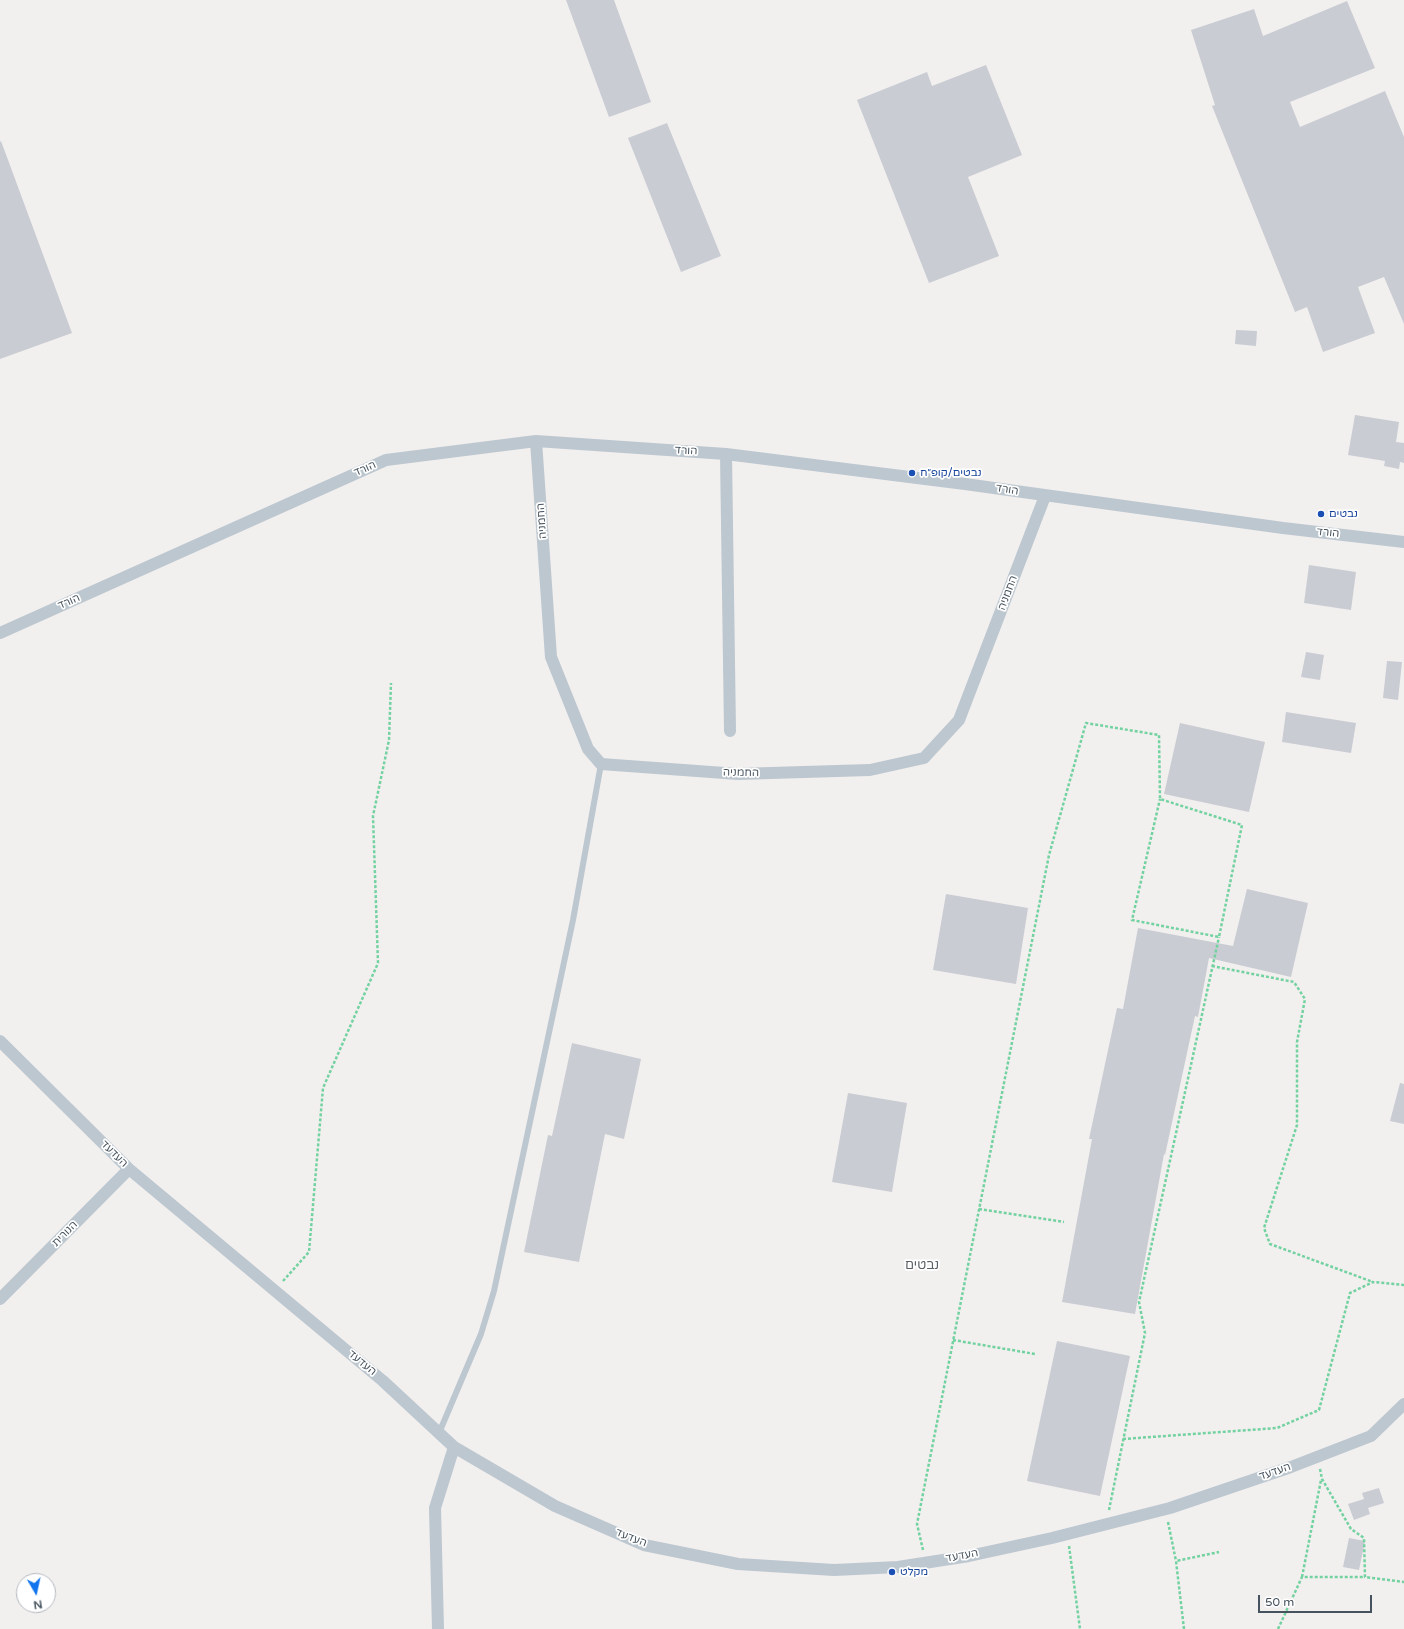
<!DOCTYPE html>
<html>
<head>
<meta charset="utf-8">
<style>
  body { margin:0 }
  #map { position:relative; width:1404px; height:1629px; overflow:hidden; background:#f2efef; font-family:"Varela Round",sans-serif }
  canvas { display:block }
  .north { position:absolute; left:16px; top:1573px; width:40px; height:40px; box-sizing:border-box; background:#fff; border:1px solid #b5babf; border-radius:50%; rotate:171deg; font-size:11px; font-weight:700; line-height:16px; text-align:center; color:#46535e }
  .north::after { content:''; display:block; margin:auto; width:14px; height:18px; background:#0f74ed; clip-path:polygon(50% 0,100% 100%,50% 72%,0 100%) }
  .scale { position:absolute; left:1258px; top:1595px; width:114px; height:18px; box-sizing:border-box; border:2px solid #46535e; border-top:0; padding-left:5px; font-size:12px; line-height:14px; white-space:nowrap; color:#46535e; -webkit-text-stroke:3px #fff; paint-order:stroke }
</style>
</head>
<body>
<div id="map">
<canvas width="1404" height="1629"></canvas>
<div class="north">N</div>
<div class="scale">50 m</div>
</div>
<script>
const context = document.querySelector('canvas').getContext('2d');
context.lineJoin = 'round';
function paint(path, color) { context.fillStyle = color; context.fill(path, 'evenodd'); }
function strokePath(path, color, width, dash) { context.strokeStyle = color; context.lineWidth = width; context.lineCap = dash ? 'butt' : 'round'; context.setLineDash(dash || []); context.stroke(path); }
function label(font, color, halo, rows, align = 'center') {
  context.font = font + ' "Varela Round",Heebo,sans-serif'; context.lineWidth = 3.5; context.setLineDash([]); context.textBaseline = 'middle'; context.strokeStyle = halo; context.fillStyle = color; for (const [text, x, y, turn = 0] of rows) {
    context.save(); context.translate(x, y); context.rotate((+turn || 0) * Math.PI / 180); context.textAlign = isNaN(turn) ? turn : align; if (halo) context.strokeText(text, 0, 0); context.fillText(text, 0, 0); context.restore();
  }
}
paint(new Path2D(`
  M566,0H614L651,102L609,117Z
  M1347,1L1375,68L1290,102L1300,127L1385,91L1404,137V324L1384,277L1358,287L1375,333L1323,352L1307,307L1295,312L1212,106L1215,105L1191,30L1254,9L1263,36Z
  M986,65L1022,155L968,177L999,256L929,283L857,100L927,72L932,86Z
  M667,123L721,256L681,272L628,138Z
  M1,141L72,333L0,359V142Z
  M1236,330L1257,331L1256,346L1235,344Z
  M1355,415L1399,422L1396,442L1404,443V463L1400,462L1399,469L1384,466L1385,461L1348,455Z
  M1309,565L1356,572L1351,610L1304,603Z
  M1306,652L1324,655L1320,680L1301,677Z
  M1387,661L1402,662L1398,700L1383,698Z
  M1286,712L1356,723L1351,753L1282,742Z
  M1180,723L1265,742L1249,812L1164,794Z
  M1247,889L1308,903L1291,977L1209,958L1198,1017L1195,1016L1165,1155L1164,1154L1135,1314L1062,1302L1092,1139H1089L1117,1008L1123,1009L1138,928L1233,946Z
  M946,894L1028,908L1016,984L933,970Z
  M572,1043L641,1059L624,1139L605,1134L579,1262L524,1252L548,1135L552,1136Z
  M1400,1083L1404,1084V1124L1390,1121Z
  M848,1093L907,1103L892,1192L832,1182Z
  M1057,1341L1130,1356L1100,1496L1027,1481Z
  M1379,1488L1384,1503L1368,1508L1370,1514L1354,1520L1348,1504L1364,1499L1362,1493Z
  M1349,1538L1365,1541L1359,1570L1343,1567Z`), '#c9ccd2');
strokePath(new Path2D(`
  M1212,966L1294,982L1305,999L1297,1042V1125L1264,1228L1270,1244L1373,1282
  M979,1209L1064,1222
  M283,1281L309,1252L323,1088L378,963L373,816L389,740L391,683
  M953,1340L1035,1354
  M1123,1439L1277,1428L1319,1410L1350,1293L1373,1282L1404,1285
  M1320,1469L1322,1479L1351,1529L1364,1538L1365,1577L1404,1582
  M1109,1510L1145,1333L1139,1302L1219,937
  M1168,1522L1176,1561
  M1069,1546L1080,1629
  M923,1550L917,1524L1049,855L1086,723L1159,735L1160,799L1242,825L1219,937L1132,920L1160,799
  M1302,1577L1321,1480
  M1184,1629L1176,1561L1219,1552
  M1278,1629L1302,1577H1365`), '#72d2a0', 2.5, [3, 2]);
strokePath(new Path2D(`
  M439,1433L481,1334L494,1291L573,920L601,764`), '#bcc7cf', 6);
strokePath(new Path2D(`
  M536,441L551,657L588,749L601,764L738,774L870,770L924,758L959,720L1045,496
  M726,454L730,731
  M0,633L386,460L536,441L726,454L965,484L1283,528L1404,542
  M0,1041L129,1169L383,1381L454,1447L555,1506L644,1545L738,1564L834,1570L898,1567L969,1556L1052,1538L1170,1508L1291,1467L1371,1436L1404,1404
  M0,1299L129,1169
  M438,1629L435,1508L454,1447`), '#bcc7cf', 12);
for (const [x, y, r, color] of [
  [912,473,4,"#1a4fb4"],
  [1321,514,4,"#1a4fb4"],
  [892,1572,4,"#1a4fb4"]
]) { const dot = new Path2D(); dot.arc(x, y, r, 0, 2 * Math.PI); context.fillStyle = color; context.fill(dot); strokePath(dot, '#fff', 1.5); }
label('11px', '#46535e', '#fff', [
  ["הורד",686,451,3],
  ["הורד",365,469,-24],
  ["הורד",1007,490,9],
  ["החמניה",542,521,-94],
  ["הורד",1328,533,6],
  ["החמניה",1008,593,-69],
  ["הורד",69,602,-24],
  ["החמניה",741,773,1],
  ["העדעד",114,1154,45],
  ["הנורית",65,1234,-45],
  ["העדעד",362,1363,40],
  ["העדעד",1275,1472,-19],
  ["העדעד",631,1538,21],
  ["העדעד",962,1556,-10]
]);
label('11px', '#164399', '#fff', [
  ["נבטים/קופ״ח",920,473],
  ["נבטים",1329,514],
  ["מקלט",900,1572]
], 'left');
label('13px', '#5b6065', '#fff', [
  ["נבטים",922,1266]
]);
</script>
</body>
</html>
